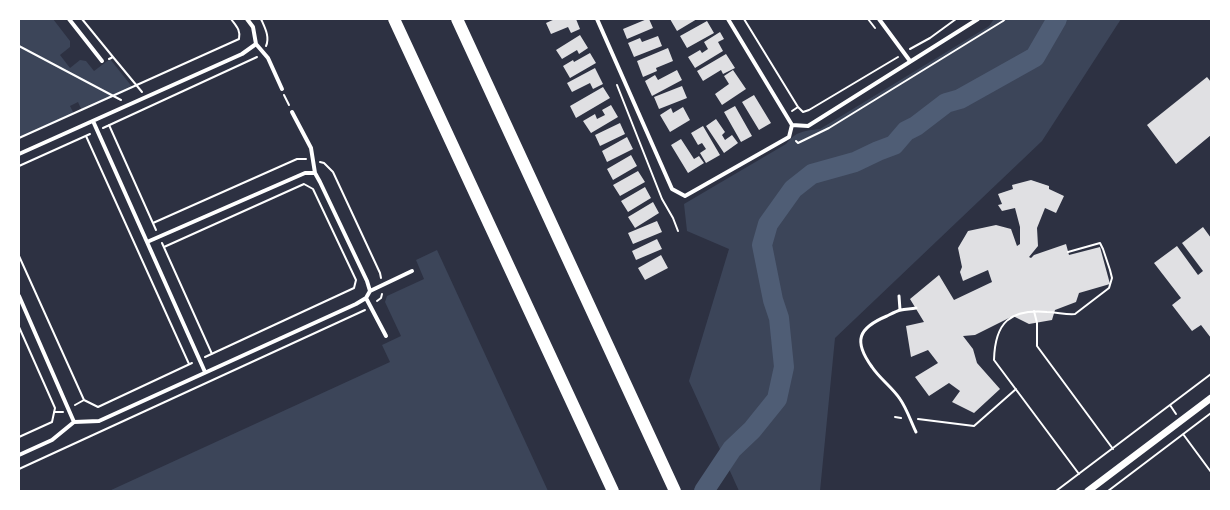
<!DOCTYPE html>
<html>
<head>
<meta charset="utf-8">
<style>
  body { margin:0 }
  #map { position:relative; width:1230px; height:510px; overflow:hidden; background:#2d3142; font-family:Commissioner,sans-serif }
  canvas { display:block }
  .frame { position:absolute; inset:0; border:20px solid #fff; pointer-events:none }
</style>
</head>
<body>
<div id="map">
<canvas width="1230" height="510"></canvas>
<div class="frame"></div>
</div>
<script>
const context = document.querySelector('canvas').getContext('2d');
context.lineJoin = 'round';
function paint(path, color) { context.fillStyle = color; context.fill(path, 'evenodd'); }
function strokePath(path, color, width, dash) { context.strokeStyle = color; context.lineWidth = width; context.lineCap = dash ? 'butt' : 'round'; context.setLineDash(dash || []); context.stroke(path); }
paint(new Path2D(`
  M19,19H53L70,41V47L60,55L70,68L80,60L86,61L94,71L110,59L133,88L82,111L78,102L70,106L74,114L19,139Z
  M994,19H1121L1042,141L835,338L820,491H739L689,381L729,249L687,231L684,204L786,144C796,131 804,131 820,129L989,26Z
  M437,250L548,491H109L390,362L382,345L401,336L385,302L387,296L424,279L416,260Z`), '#3c4559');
strokePath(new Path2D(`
  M704,491L732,449L752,430L777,399L784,367L779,318L773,300L762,245L768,224L793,189L812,174L855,162L878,151L894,145L906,131L916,126L946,103L960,99L1035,57L1057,19`), '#4f5d75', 20);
paint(new Path2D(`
  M555,19H576L580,29L571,33L568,27L551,34L546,23Z
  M647,19H649L653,28L627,39L623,29Z
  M670,19H697L677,31Z
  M707,21L714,33L687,48L680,36Z
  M720,32L724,39L718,42L723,51L695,68L688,57L700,50L702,53L708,49L704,42Z
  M580,35L588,48L579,54L577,50L562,59L556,50Z
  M658,36L662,46L634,57L628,43L640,38L642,42Z
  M668,48L673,61L656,68L657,71L643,77L637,61Z
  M590,53L596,63L570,78L563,66L573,60L574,62Z
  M726,54L735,68L723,74L721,70L703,81L697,71Z
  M595,68L603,84L593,89L590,83L572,92L567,83Z
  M677,70L682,80L652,96L645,81L655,75L658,80Z
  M733,70L746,89L722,105L715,94L729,84L724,76Z
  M1207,77L1211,82V135L1176,164L1147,125Z
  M682,86L687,98L659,109L654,97Z
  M603,87L610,98L576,118L570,106Z
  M754,95L771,123L759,130L742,102Z
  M611,105L618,117L591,133L583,121L595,114L597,119L605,115L602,110Z
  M735,106L752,136L741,142L724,112Z
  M683,107L690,120L670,132L660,115L671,108L673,113Z
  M716,119L725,132L722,135L725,140L732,135L738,143L724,153L706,126Z
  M620,123L625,134L600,146L595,135Z
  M703,126L720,155L706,163L700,153L706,149L702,143L698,145L691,133Z
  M627,137L633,149L607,162L602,151Z
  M681,139L694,159L699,156L704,163L688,173L671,145Z
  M631,155L637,166L613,180L607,169Z
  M638,171L645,182L620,196L613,185Z
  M1031,180L1049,186V189L1064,196L1056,213L1045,208L1037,228L1038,246L1029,257L1031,258L1034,255L1066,244L1069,255L1100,247L1110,284L1079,293L1076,302L1055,310L1052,320L1029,324L1013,316L975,335L963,336L973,349L977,363L1000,389L974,413L952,402L960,391L949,383L929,396L915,377L938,363L928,350L911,357L906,326L924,322L910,299L939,275L954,300L992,282L988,270L963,281L960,272L962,267L958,248L968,231L996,225L1011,229L1017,246L1020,244V227L1015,208L1002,211L998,205L1002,204L998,194L1013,189L1012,185Z
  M645,187L651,198L628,212L621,201Z
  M653,202L659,213L635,228L628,217Z
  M657,221L662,232L633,244L628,233Z
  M1203,227L1211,238V338L1201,325L1192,331L1172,305L1181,298L1154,263L1177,246L1198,275L1203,271L1182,243Z
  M657,239L662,249L636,260L632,251Z
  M661,255L668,268L645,280L638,268Z`), '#e0e0e3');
strokePath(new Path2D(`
  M82,19L113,57
  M261,19C265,28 270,37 266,46
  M744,19L798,107L792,111
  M868,19L875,28
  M19,46L121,100
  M910,49L930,38L956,19
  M109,59L113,57L142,92
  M617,85L662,199L673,218L678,231
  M284,95L289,105
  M798,107L803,112L809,110L898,57
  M109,125L156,230
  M103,128L257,57
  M86,136L189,364
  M19,138L239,39C241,30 236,26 231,19
  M796,141L798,143L829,128L1003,21L1005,19
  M320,162L324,163L333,172L380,273L381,278
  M19,166L90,134
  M153,223L297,159H306
  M162,243L212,354
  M164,247L304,184L313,189L356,280L354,288L205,357
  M1068,252L1100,243L1103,249L1110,270L1112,278L1109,288L1075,314C1066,315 1057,312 1047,312C1010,309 995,322 994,360L1079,474
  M19,256L84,400L98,407L192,363
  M377,301L381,298L382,294
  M1034,311L1037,323V346L1113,449
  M19,327L55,408L52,422L19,437
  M75,405L84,400
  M1170,405L1176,414
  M54,412H63
  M895,417L901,418
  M918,419L974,426L1016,389
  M1183,434L1211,472
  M19,469L365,310
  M1056,491L1211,374
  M1108,491L1211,413`), '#fff', 2);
strokePath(new Path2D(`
  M899,296L900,310
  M916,432C911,422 907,409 900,399C892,387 880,379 872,367C853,341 858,328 887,316C891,314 896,311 901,310C905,309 911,309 916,308`), '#fff', 3);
strokePath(new Path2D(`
  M69,19L102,61
  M247,19L253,27L256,44L268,58L282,89
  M597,19L672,189L685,196L789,137L792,125L728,19
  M879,19L910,61
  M93,121L205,372
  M792,125L808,126L978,19
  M19,154L242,54L256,44
  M147,242L305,173H315
  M370,291L412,271
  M19,296L74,422
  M366,298L386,336
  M19,455L52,440L74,422L99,421L356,304L366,298L370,291L367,281L320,182L315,173L311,148L292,112`), '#fff', 4);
strokePath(new Path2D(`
  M1088,491L1211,398`), '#fff', 7);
strokePath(new Path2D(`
  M394,19L613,491
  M457,19L675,491`), '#fff', 12);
</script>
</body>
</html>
